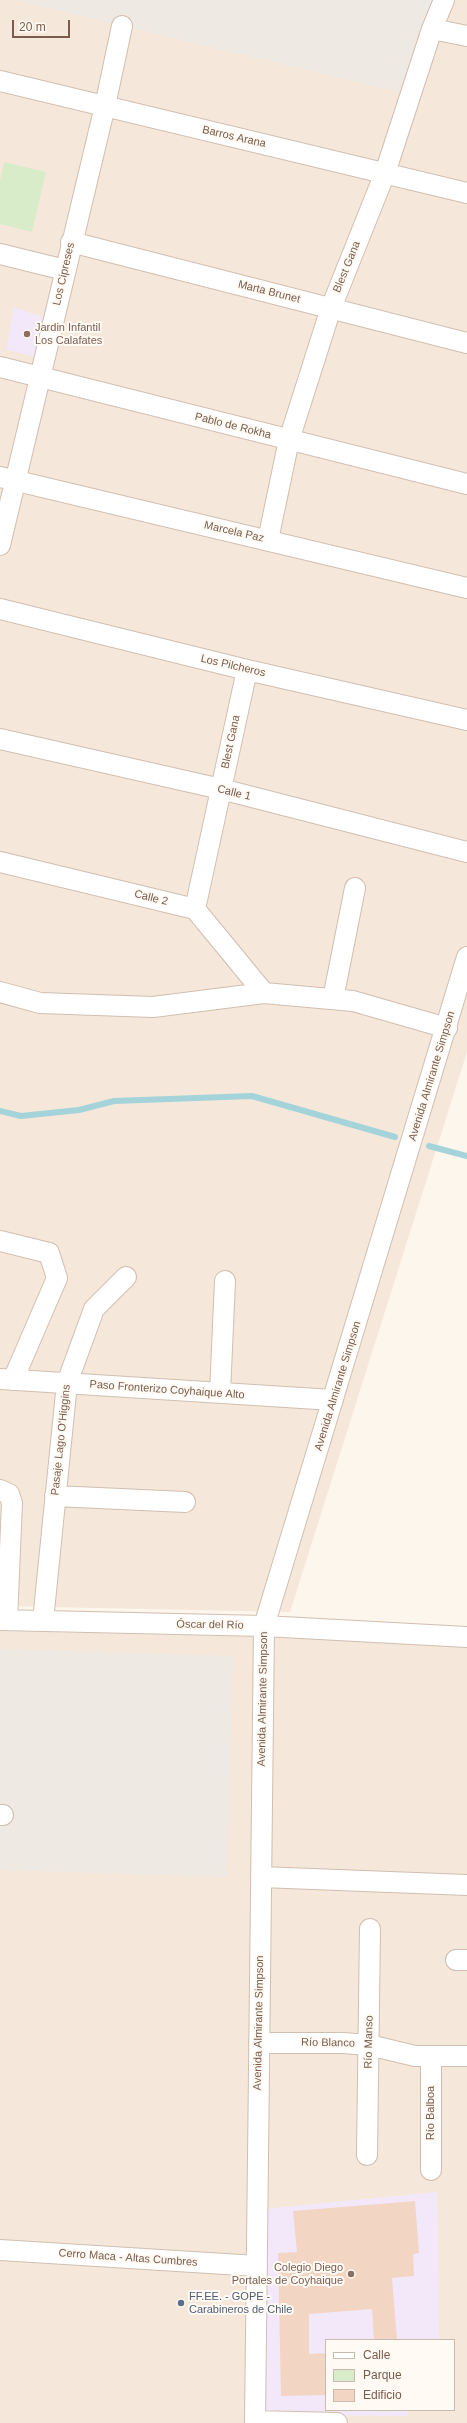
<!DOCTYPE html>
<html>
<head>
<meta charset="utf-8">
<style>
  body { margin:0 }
  #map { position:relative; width:467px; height:2423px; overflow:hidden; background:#fdf6ec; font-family:Arial,sans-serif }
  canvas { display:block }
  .legend { position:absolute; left:325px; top:2339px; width:130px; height:72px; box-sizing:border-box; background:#fffaf3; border:1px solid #cabbb1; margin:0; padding:5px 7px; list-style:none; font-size:12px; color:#7a5c4d }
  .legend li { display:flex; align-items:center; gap:8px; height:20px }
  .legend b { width:20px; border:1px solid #cabbb1 }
  .scale { position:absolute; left:12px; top:20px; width:58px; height:18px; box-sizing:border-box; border:2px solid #7a5c4d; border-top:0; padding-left:5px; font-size:12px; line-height:14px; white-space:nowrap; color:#7a5c4d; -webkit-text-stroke:3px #fffaf3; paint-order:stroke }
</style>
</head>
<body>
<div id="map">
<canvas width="467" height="2423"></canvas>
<ul class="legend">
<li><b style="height:5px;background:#fff"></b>Calle</li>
<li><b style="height:11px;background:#d8ecc9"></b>Parque</li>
<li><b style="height:11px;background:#f3d5c3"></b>Edificio</li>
</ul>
<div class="scale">20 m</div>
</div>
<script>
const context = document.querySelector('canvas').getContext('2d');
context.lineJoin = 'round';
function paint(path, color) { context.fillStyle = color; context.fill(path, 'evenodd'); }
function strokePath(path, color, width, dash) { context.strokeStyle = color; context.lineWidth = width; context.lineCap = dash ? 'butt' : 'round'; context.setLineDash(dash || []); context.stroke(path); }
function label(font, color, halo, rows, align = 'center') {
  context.font = font + ' Arial,sans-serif'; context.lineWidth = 4; context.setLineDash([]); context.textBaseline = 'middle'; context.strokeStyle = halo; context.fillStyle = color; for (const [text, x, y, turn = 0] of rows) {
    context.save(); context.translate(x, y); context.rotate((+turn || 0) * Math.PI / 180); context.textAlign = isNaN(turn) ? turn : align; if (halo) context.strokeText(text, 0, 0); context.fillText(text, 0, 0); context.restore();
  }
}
paint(new Path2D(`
  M0,0H467V1052L290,1612L0,1606Z
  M0,1631L467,1641V2423H0ZM326,2340H454V2410H326Z`), '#f5e8da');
paint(new Path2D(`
  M15,0H434L398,92Z
  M0,1649L233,1656L226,1877L0,1870Z`), '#efe9e4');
paint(new Path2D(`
  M13,307L47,318L40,358L7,350Z
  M437,2192L439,2340H326V2410H408V2416L263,2415L264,2209Z`), '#f3e8fa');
paint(new Path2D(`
  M4,162L46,172L32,232L0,224V181Z`), '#d8ecc9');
strokePath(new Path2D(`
  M0,1111L21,1116L79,1110L114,1101L252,1096L395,1137
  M429,1146L467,1156`), '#a5d3da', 6);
paint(new Path2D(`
  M415,2201L419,2253L413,2254L414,2276L392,2278L397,2340H374L372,2309L309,2314V2354L326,2353V2395L281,2396L278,2253L297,2252L293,2211Z`), '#f3d5c3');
const minor = new Path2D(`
  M432,29L467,36
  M0,81L467,193
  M71,242L467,343
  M0,254L65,270
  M0,367L467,484
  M0,477L467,588
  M268,540L289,440L331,308L385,173L432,29L444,0
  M0,545L105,106L122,26
  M0,609L247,670L467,720
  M0,739L221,789L467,852
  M0,862L195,909L264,993
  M195,909L247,670
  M0,992L40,1003L153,1007L264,993L353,1001L447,1028
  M333,999L355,888
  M0,1241L49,1253L57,1278L13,1380
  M0,1379L333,1400
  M220,1393L225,1281
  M0,1490L9,1494L12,1503L7,1620
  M55,1496L185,1502
  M0,1620L264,1626L467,1637
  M43,1621L67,1383L94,1309L126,1277
  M0,1815H3
  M261,1877L467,1885
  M456,1960H467
  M259,2043H343L369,2045L415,2056H467
  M367,2155L370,1929
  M431,2170V2056
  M0,2250L257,2266
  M255,2421L337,2423
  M255,2423L264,1626L467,957`);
strokePath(minor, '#d1beb0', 22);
strokePath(minor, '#fff', 20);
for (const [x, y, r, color] of [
  [27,334,4,"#8d6e63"],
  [351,2274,4,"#8d6e63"],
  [181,2303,4,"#5c6f8a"]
]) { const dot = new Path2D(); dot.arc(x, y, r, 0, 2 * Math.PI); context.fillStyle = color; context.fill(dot); strokePath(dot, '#fffaf3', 1.5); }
label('11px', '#7a5c4d', '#fffaf3', [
  ["Barros Arana",234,137,13],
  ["Blest Gana",347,267,-68],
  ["Los Cipreses",64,274,-77],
  ["Marta Brunet",269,292,14],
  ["Pablo de Rokha",233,426,14],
  ["Marcela Paz",234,532,13],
  ["Los Pilcheros",233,666,13],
  ["Blest Gana",231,742,-78],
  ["Calle 1",234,793,14],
  ["Calle 2",151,898,14],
  ["Avenida Almirante Simpson",432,1076,-73],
  ["Avenida Almirante Simpson",338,1386,-73],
  ["Paso Fronterizo Coyhaique Alto",167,1390,4],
  ["Pasaje Lago O'Higgins",61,1440,-84],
  ["Óscar del Río",210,1625,1],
  ["Avenida Almirante Simpson",263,1699,-89],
  ["Avenida Almirante Simpson",259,2023,-89],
  ["Río Manso",369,2042,-89],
  ["Río Blanco",328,2043,1],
  ["Río Balboa",431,2113,-90],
  ["Cerro Maca - Altas Cumbres",128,2258,4]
]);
label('11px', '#785e54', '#fffaf3', [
  ["Jardin Infantil",35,328],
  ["Los Calafates",35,341],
  ["Colegio Diego",343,2268,"right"],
  ["Portales de Coyhaique",343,2281,"right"]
], 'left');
label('11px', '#4e5e75', '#fffaf3', [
  ["FF.EE. - GOPE -",189,2297],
  ["Carabineros de Chile",189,2310]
], 'left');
</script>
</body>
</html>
